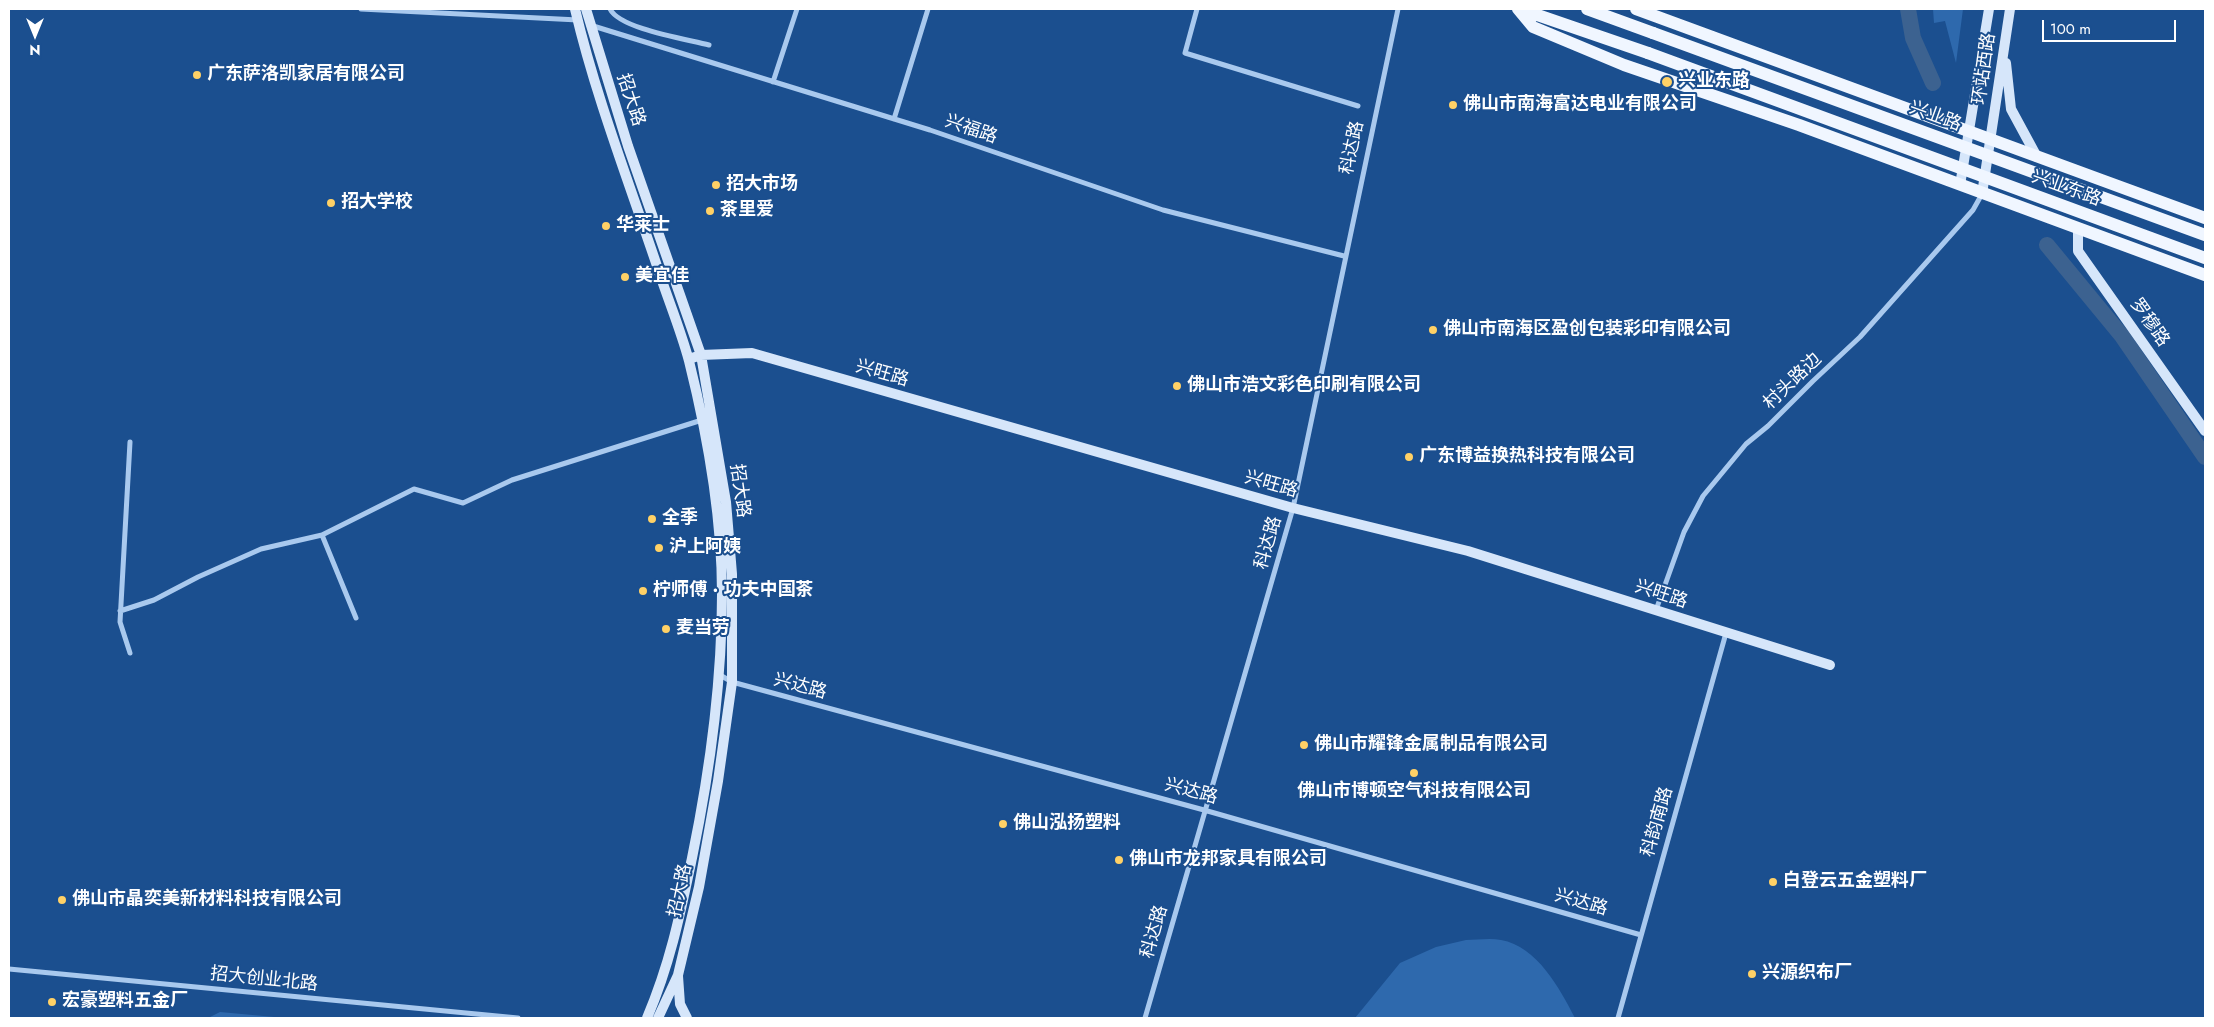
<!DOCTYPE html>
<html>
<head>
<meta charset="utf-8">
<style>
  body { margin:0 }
  #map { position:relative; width:2214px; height:1027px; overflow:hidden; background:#1b4f8f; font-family:Jost,sans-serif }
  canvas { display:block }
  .frame { position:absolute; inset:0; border:10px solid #fff; pointer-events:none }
  .north { position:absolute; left:10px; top:10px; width:50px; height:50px; -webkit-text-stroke:4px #1b4f8f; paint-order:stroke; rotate:180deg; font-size:14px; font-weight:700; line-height:20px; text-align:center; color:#fff }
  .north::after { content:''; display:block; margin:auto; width:18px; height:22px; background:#fff; clip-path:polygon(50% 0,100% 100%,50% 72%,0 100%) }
  .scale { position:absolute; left:2042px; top:20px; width:134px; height:22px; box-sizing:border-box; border:2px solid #fff; border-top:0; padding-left:6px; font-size:15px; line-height:18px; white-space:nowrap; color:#fff; -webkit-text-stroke:4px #1b4f8f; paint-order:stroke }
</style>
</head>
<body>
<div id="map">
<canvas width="2214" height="1027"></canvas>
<div class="frame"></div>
<div class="north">N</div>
<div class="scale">100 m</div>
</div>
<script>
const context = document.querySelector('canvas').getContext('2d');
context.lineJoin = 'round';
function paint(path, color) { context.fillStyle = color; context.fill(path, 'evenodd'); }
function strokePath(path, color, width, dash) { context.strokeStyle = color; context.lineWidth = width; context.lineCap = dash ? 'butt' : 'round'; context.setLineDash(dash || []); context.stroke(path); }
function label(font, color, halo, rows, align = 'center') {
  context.font = font + ' Jost,"Noto Sans SC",sans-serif'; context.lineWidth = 4; context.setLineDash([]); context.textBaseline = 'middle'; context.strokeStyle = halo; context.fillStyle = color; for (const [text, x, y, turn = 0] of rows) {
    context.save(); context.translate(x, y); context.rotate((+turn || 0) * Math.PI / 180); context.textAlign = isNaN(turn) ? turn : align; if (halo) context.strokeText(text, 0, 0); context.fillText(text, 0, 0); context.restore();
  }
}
paint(new Path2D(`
  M1933,9H1963L1956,63L1945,21L1934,23Z
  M1466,940C1477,940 1490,938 1501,940C1537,946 1560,989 1575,1018H1355L1400,963L1436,947Z
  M220,1012L285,1018H208Z`), '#2e69ad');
strokePath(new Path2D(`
  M1908,9L1913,38L1933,83
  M2047,245L2122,336L2205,457`), '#3c6290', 16);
strokePath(new Path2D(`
  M361,9L578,20
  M610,9C620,29 686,39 709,45
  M1197,9L1185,53L1358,106
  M590,25L930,130L1163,210L1344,256
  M773,82L797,9
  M894,119L928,9
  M322,535L356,618
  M1656,610L1684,532L1703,496L1746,444L1768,426L1813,381L1860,337L1973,210L1982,194
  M120,611L154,600L198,577L261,549L322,535L414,489L463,503L512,480L702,420
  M130,653L120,622L130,442
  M720,675L732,682L1204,810L1641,935
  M9,969L518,1018
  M1145,1018L1293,508L1398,9
  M1618,1018L1726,633`), '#a9c9ee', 5);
strokePath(new Path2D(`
  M575,9C596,98 630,185 659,272C669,302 681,331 689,361C708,437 722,516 722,594C722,682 710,771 692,858C680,915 670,964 647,1018
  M586,9L628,146L701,355L726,502L732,574V682L718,781L699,887L678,975L658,1018
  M2006,63L2011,109L2037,157
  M1960,185L1989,9
  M1982,194L2010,9
  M2078,229V251L2205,431
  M689,359L701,355L752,353L1293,508L1468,551L1830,665
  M678,976L680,1004L687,1018`), '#d6e6fa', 10);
strokePath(new Path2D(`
  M1518,9L1533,27L1624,65L1799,125L2205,275
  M1520,9L1648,53
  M1587,9L1653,33
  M1636,9C1826,77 2015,149 2205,218`), '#f0f6ff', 12);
strokePath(new Path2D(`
  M1653,33L2205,235
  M1648,53L2205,258`), '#f0f6ff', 12);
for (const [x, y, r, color] of [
  [197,75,5,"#ffd166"],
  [1667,82,6,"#ffd166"],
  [1453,105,5,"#ffd166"],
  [716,185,5,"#ffd166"],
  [331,203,5,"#ffd166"],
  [710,211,5,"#ffd166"],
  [606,226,5,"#ffd166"],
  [625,277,5,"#ffd166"],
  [1433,330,5,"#ffd166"],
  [1177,386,5,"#ffd166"],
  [1409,457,5,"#ffd166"],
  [652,519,5,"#ffd166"],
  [659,548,5,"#ffd166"],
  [643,591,5,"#ffd166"],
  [666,629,5,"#ffd166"],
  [1304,745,5,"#ffd166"],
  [1414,773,5,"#ffd166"],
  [1003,824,5,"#ffd166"],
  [1119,860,5,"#ffd166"],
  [1773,882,5,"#ffd166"],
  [62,900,5,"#ffd166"],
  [1752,974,5,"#ffd166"],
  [52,1002,5,"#ffd166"]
]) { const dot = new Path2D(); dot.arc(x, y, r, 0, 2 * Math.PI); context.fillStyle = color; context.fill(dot); strokePath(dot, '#1b4f8f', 2); }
label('18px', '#fff', '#1b4f8f', [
  ["环站西路",1985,69,-82],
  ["招大路",630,100,72],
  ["兴业路",1935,117,20],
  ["兴福路",971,130,19],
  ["科达路",1353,148,-78],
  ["兴业东路",2066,189,20],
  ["罗穆路",2149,323,55],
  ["兴旺路",882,374,16],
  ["村头路边",1793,382,-44],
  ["兴旺路",1271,485,16],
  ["招大路",739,491,82],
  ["科达路",1269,543,-74],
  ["兴旺路",1661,595,18],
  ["兴达路",800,687,15],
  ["兴达路",1191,792,15],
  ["科韵南路",1658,822,-74],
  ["招大路",681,891,-78],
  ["兴达路",1581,903,16],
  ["科达路",1155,932,-74],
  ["招大创业北路",264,980,6]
]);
label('bold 18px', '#fff', '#1b4f8f', [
  ["广东萨洛凯家居有限公司",207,75],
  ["兴业东路",1678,82],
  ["佛山市南海富达电业有限公司",1463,105],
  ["招大市场",726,185],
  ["招大学校",341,203],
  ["茶里爱",720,211],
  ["华莱士",616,226],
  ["美宜佳",635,277],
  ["佛山市南海区盈创包装彩印有限公司",1443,330],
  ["佛山市浩文彩色印刷有限公司",1187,386],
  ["广东博益换热科技有限公司",1419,457],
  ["全季",662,519],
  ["沪上阿姨",669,548],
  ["柠师傅 · 功夫中国茶",653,591],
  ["麦当劳",676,629],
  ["佛山市耀锋金属制品有限公司",1314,745],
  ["佛山市博顿空气科技有限公司",1414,792,"center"],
  ["佛山泓扬塑料",1013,824],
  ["佛山市龙邦家具有限公司",1129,860],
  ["白登云五金塑料厂",1783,882],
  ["佛山市晶奕美新材料科技有限公司",72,900],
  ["兴源织布厂",1762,974],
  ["宏豪塑料五金厂",62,1002]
], 'left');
</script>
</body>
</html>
